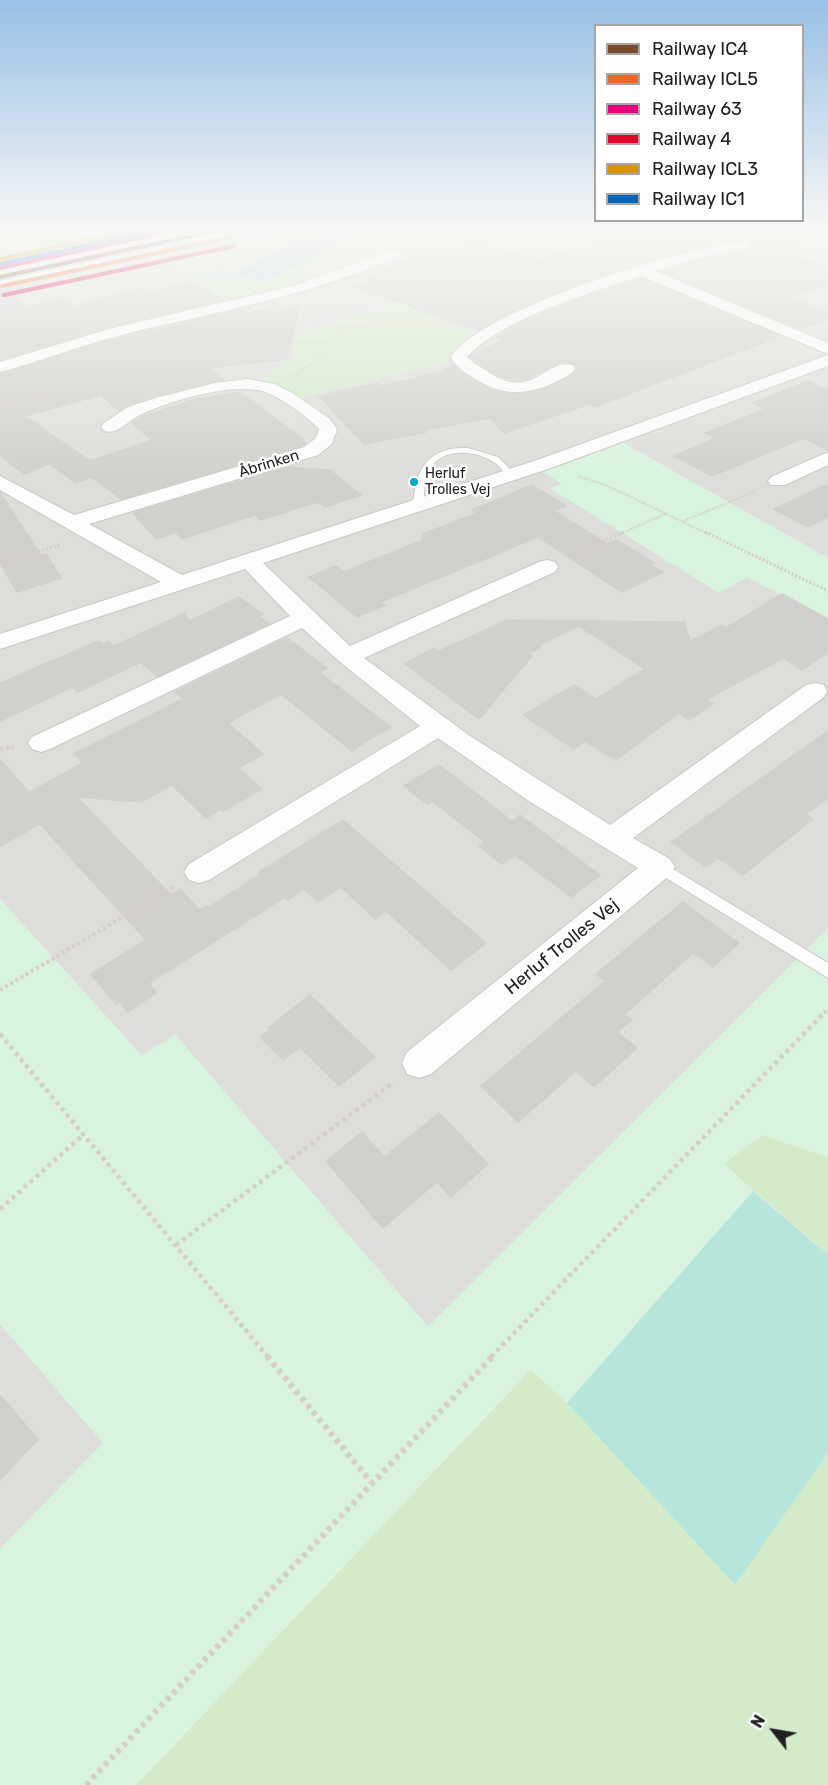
<!DOCTYPE html>
<html>
<head>
<meta charset="utf-8">
<style>
  body { margin:0 }
  #map { position:relative; width:828px; height:1785px; overflow:hidden; background:#eeeee9; font-family:Rubik,sans-serif }
  canvas { display:block }
  .legend { position:absolute; left:594px; top:24px; width:210px; height:198px; box-sizing:border-box; background:#fff; border:2px solid #a6a6a6; margin:0; padding:8px 10px; list-style:none; font-size:18px; color:#202020 }
  .legend li { display:flex; align-items:center; gap:12px; height:30px }
  .legend b { width:30px; border:2px solid #a6a6a6 }
  .north { position:absolute; left:744px; top:1701px; width:60px; height:60px; -webkit-text-stroke:4px #fff; paint-order:stroke; rotate:301deg; font-size:16px; font-weight:700; line-height:24px; text-align:center; color:#202020 }
  .north::after { content:''; display:block; margin:auto; width:21px; height:27px; background:#202020; clip-path:polygon(50% 0,100% 100%,50% 72%,0 100%) }
</style>
</head>
<body>
<div id="map">
<canvas width="828" height="1785"></canvas>
<ul class="legend">
<li><b style="height:8px;background:#7a4b2a"></b>Railway IC4</li>
<li><b style="height:8px;background:#f26522"></b>Railway ICL5</li>
<li><b style="height:8px;background:#e5007d"></b>Railway 63</li>
<li><b style="height:8px;background:#e4002b"></b>Railway 4</li>
<li><b style="height:8px;background:#d79205"></b>Railway ICL3</li>
<li><b style="height:8px;background:#0065bd"></b>Railway IC1</li>
</ul>
<div class="north">N</div>
</div>
<script>
const context = document.querySelector('canvas').getContext('2d');
context.lineJoin = 'round';
function paint(path, color) { context.fillStyle = color; context.fill(path, 'evenodd'); }
function strokePath(path, color, width, dash) { context.strokeStyle = color; context.lineWidth = width; context.lineCap = dash ? 'butt' : 'round'; context.setLineDash(dash || []); context.stroke(path); }
function label(font, color, halo, rows, align = 'center') {
  context.font = font + ' Rubik,sans-serif'; context.lineWidth = 5; context.setLineDash([]); context.textBaseline = 'middle'; context.strokeStyle = halo; context.fillStyle = color; for (const [text, x, y, turn = 0] of rows) {
    context.save(); context.translate(x, y); context.rotate((+turn || 0) * Math.PI / 180); context.textAlign = isNaN(turn) ? turn : align; if (halo) context.strokeText(text, 0, 0); context.fillText(text, 0, 0); context.restore();
  }
}
paint(new Path2D(`
  M274,228L314,229L312,282L433,237L470,236L499,242L502,249L485,261L378,309L290,336L452,361L449,350L474,333L416,312L493,276L554,254L645,228H828V558L623,443L544,472L562,484L552,488L747,577L828,620V928L428,1327L175,1035L142,1056L0,899V286Z
  M0,1324L104,1443L0,1549Z`), '#ddddda');
paint(new Path2D(`
  M0,228H174L0,264Z
  M314,228H645L549,256L493,276L417,312L475,333L449,350L452,362L299,398L261,380L295,356L290,336L378,309L485,261L502,249L499,242L470,236L433,237L312,282L234,304L178,270Z
  M762,1135L828,1157V1255L723,1164Z
  M531,1369L567,1403L735,1585L828,1453V1785H136Z`), '#d4ebc9');
paint(new Path2D(`
  M623,443L828,558V620L747,577L719,593L551,489L561,483L543,472Z
  M0,899L142,1056L175,1034L428,1327L828,928V1157L762,1135L724,1163L753,1191L567,1403L530,1369L136,1785H0V1549L103,1443L0,1324Z`), '#d8f4de');
paint(new Path2D(`
  M753,1191L828,1255V1453L735,1585L567,1403Z`), '#b5e5db');
paint(new Path2D(`
  M345,228H426L380,232L348,239L273,279C260,281 251,282 241,275L240,271L289,246Z`), '#bdd1e1');
const building = new Path2D(`
  M656,228H825L826,238L781,250L828,268V284L789,297L828,313V319L801,329L662,271L716,255L747,251L751,245L742,240L676,253L586,281L541,299L479,330L353,287L373,280L367,278L444,244L455,247L471,240L538,260Z
  M641,278L780,336L595,407L590,404L504,433L491,418L424,430L426,432L364,444L319,396L378,383L381,386L441,372L453,365L471,379L493,390L512,394L542,390L572,375L577,370L575,364L562,362L527,379L517,380L506,378L491,371L470,357L504,339L497,337L525,321L574,301Z
  M191,281L223,300L108,327L0,360V291L8,290L29,307L58,298L74,307L138,288L147,293Z
  M300,306L287,359L209,368L224,380L155,396L127,405L119,411L101,395L25,416L90,461L152,440L132,423L141,417L198,398L240,392L306,442L303,445L121,499L91,477L76,483L49,464L24,474L0,455V374L104,342L239,310L246,313L258,311L280,313Z
  M808,381L828,390V450L804,438L712,476L674,456L716,438L705,433L765,409L753,403Z
  M287,467L330,470L361,495L325,507L318,502L260,520L255,515L182,539L176,532L156,539L133,513Z
  M828,484V517L808,527L774,509Z
  M532,485L566,506L554,511L607,544L617,540L654,563L651,565L663,572L622,592L538,537L381,602L385,605L357,617L309,577L336,566L344,572L418,542L421,544L423,534L477,513L472,510Z
  M0,493L41,555L46,554L61,578L17,592L0,563Z
  M782,594L828,619V652L802,670L783,658L706,700L713,704L689,720L679,713L616,760L585,741L574,749L523,715L575,685L596,699L645,669L579,626L543,643L538,649L528,653L532,656L479,719L405,664L434,648L439,651L507,620L684,622L690,642L722,625L726,628Z
  M239,597L263,614L259,616L269,624L157,676L141,662L78,692L72,687L0,721V683L99,641L103,644L108,641L114,646L185,613L189,621Z
  M287,638L327,668L319,672L391,727L357,747L353,752L281,694L228,723L263,754L238,768L262,789L223,811L221,809L206,818L172,785L141,802L77,797L171,895L180,889L200,910L207,906L208,908L261,874L259,872L343,820L486,943L451,970L386,911L375,919L341,887L318,902L304,889L288,900L285,897L149,983L156,993L128,1012L120,1002L116,1004L91,974L146,940L40,824L0,846V759L29,793L83,763L74,754L183,699L175,692Z
  M828,731V798L806,814L813,819L743,875L718,858L706,867L671,842Z
  M439,765L512,821L520,815L600,875L571,897L515,855L502,864L479,846L485,842L432,801L427,804L404,786Z
  M683,902L739,943L713,967L693,953L625,1014L632,1020L618,1032L637,1048L594,1087L576,1071L518,1122L481,1086L605,981L596,974Z
  M310,995L375,1057L339,1086L300,1047L283,1060L260,1037L270,1030L268,1028Z
  M439,1113L488,1164L451,1197L437,1182L383,1228L326,1161L362,1132L384,1157Z
  M0,1395L38,1439L0,1480Z`);
paint(building, '#d1d0cc');
strokePath(building, '#d1d0ca', 1.5);
const service = new Path2D(`
  M468,448L498,457L516,475L508,477C504,472 500,467 495,463C477,450 442,447 430,469C424,480 425,494 422,506L413,508C412,502 414,496 415,490C420,459 438,447 468,448Z
  M660,861L828,963V978L655,871L653,867L655,863Z`);
const minor = new Path2D(`
  M742,242L747,243L749,246L747,249L716,253L655,271L828,343V354L641,276C592,292 502,319 467,357C473,363 482,368 490,373C534,401 544,358 573,365L575,369C570,376 559,380 551,384C523,396 501,395 475,379C467,374 458,368 453,361L451,356C484,309 683,247 742,242Z
  M162,246L167,247L169,250L167,253L0,289V281Z
  M393,250L398,251L400,254L398,257C308,297 213,312 118,336C78,346 40,362 0,372V362L109,329L292,286Z
  M828,355V366L551,468L263,563L350,646L539,562L547,560L555,562L558,567L555,572L364,658L470,736L610,825L806,685L815,683L824,685L827,691L824,697L633,838L670,859L675,867L670,875L431,1074L419,1078L407,1074L402,1063L407,1052L638,868L529,801L438,738L209,880L199,883L189,880L184,872L189,864L420,726L340,662L302,628L50,749L41,752L32,749L28,743L32,737L290,616L245,569L0,649V634L161,582L0,490V476L74,515L304,447L316,438L319,429C307,416 274,392 257,390C224,385 170,401 140,415C127,421 119,435 104,431L101,427L104,423L128,407L156,398L215,383L247,379L275,384L291,392L330,419L337,429L332,444L318,455L89,524L182,575L537,460Z
  M828,452V465L785,485H771L768,481L771,477Z`);
strokePath(service, '#c7c7c5', 2);
strokePath(minor, '#c7c7c5', 2);
strokePath(new Path2D(`
  M491,235L529,239
  M761,236L790,228
  M407,238L483,234L519,228
  M527,244L586,264
  M217,286L212,280C218,255 300,236 324,228
  M295,312C314,321 331,328 353,327C398,326 441,293 480,272C492,265 509,259 520,250C523,247 526,242 529,239L567,238L607,228
  M134,364C198,347 261,342 327,342
  M311,364L316,361L331,337L346,330`), '#d7cdc9', 1.5, [1.5, 1.5]);
strokePath(new Path2D(`
  M294,375L314,362
  M0,408L139,362
  M578,476L610,487L708,534
  M684,521L755,491
  M620,534L665,514`), '#d7cdc9', 2, [1.5, 1.5]);
strokePath(new Path2D(`
  M705,532L828,591
  M570,556L624,532
  M0,563L60,545
  M9,748L14,747`), '#d7cdc9', 3, [2, 2]);
strokePath(new Path2D(`
  M0,749L14,747
  M0,990L175,886
  M820,1017L828,1009`), '#d7cdc9', 4, [3, 3]);
strokePath(new Path2D(`
  M0,1034L268,1357
  M0,1209L84,1134
  M176,1245L394,1082
  M491,1357L821,1016`), '#d7cdc9', 4.5, [4, 4]);
strokePath(new Path2D(`
  M267,1356L371,1482
  M86,1785L493,1356`), '#d7cdc9', 6, [4.5, 4.5]);
paint(service, '#fcfcfc');
paint(minor, '#fcfcfc');
strokePath(new Path2D(`
  M0,277L228,228`), '#7a4b2a', 4);
strokePath(new Path2D(`
  M2,286L232,237`), '#f26522', 4);
strokePath(new Path2D(`
  M0,268L185,228`), '#e5007d', 4);
strokePath(new Path2D(`
  M4,295L234,246`), '#e4002b', 4);
strokePath(new Path2D(`
  M0,259L141,228`), '#d79205', 4);
strokePath(new Path2D(`
  M0,264L166,228`), '#0065bd', 4);
const sky = context.createLinearGradient(0, 0, 0, 478);
sky.addColorStop(0, '#97c0e5');
sky.addColorStop(0.48, '#f7f7f5');
sky.addColorStop(1, '#f7f7f500');
context.fillStyle = sky;
context.fillRect(0, 0, 828, 478);
for (const [x, y, r, color] of [
  [414,482,5,"#00a9ce"]
]) { const dot = new Path2D(); dot.arc(x, y, r, 0, 2 * Math.PI); context.fillStyle = color; context.fill(dot); strokePath(dot, '#fff', 2); }
label('14px', '#202020', '#fff', [
  ["Herluf",425,474],
  ["Trolles Vej",425,490]
], 'left');
label('15px', '#202020', '#fff', [
  ["Åbrinken",269,464,-17]
]);
label('18px', '#202020', '#fff', [
  ["Herluf Trolles Vej",562,947,-39]
]);
</script>
</body>
</html>
